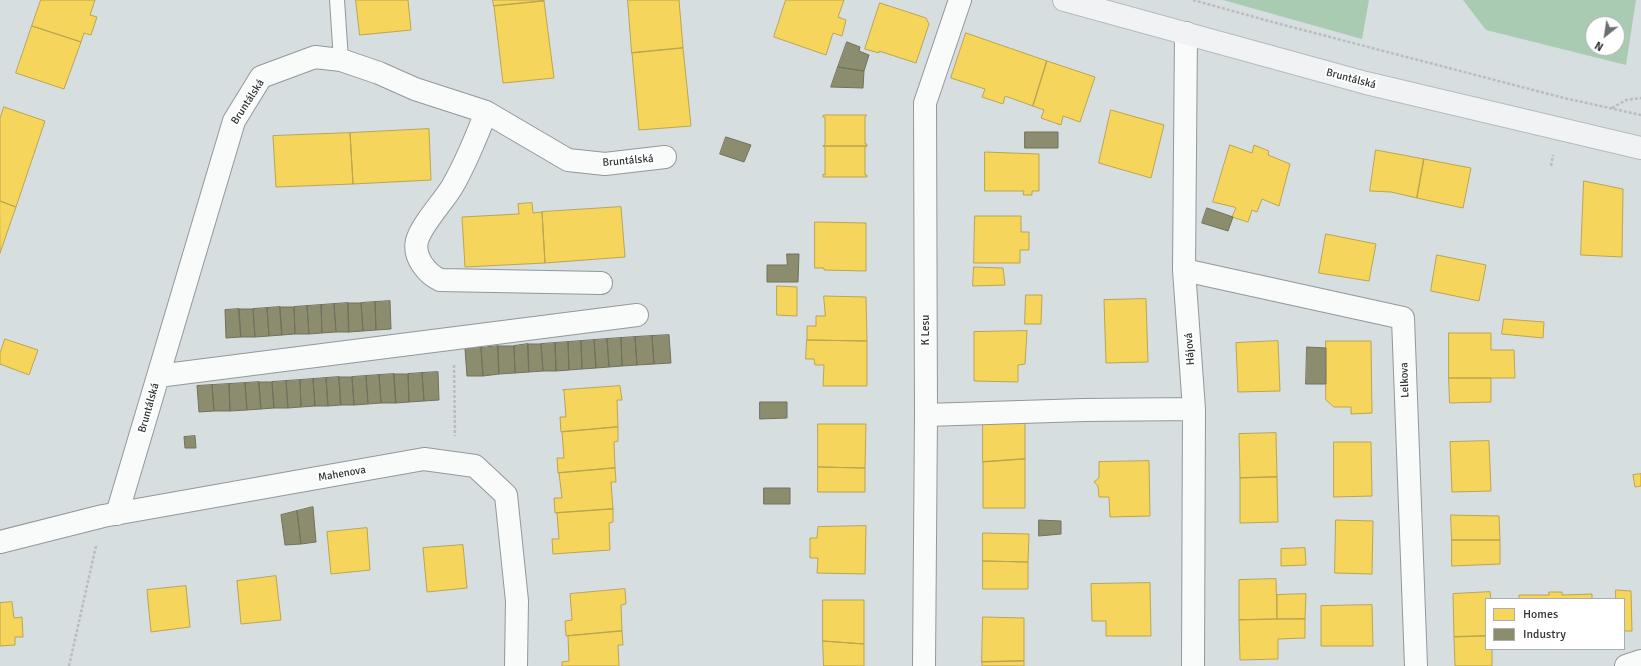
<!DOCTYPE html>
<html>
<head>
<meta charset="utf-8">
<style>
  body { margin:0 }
  #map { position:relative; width:1641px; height:666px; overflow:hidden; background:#d7dee0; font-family:Signika,sans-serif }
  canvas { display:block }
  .legend { position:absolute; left:1485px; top:598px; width:140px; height:52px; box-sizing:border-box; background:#fff; border:1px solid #acaeae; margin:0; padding:5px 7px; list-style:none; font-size:12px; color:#2f3435 }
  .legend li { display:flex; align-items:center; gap:8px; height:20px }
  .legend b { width:20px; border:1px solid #acaeae }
  .north { position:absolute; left:1585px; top:16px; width:40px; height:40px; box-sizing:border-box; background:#fff; border:1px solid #acaeae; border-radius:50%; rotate:210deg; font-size:11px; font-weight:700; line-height:16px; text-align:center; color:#2f3435 }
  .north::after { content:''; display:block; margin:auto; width:14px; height:18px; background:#6a7071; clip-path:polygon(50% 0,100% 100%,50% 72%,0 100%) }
</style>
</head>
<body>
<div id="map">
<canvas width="1641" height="666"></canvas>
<ul class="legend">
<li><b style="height:11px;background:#f6d55c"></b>Homes</li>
<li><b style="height:11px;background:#8c8c6e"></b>Industry</li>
</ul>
<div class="north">N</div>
</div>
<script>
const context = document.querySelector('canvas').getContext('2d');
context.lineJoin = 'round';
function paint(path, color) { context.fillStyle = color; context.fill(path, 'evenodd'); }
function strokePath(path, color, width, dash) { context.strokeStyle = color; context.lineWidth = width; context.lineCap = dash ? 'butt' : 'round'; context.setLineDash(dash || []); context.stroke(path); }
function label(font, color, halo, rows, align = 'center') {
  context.font = font + ' Signika,sans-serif'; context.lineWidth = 4; context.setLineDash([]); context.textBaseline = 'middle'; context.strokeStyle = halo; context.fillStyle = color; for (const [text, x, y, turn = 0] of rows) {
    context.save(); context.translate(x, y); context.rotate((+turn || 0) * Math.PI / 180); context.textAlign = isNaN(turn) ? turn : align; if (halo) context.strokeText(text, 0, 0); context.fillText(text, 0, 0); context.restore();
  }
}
paint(new Path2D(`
  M1223,0H1369L1362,39Z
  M1463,0H1636L1626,65L1486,30ZM1593,24H1617V48H1593Z`), '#a9cbb2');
const homes = new Path2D(`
  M41,0H95L90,15L97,17L91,35L84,33L81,42L32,26Z
  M356,0H408L411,30L360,35Z
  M493,0H544V1L494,6Z
  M628,0H679L683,48L632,53Z
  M786,0H844L838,17L846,20L842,36L833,33L826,55L774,37Z
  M544,1L554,78L503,83L494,6Z
  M880,3L926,18L929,24L916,63L879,51V53L865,49Z
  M32,26L81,42L64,89L16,73Z
  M966,33L1047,61L1033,106L1005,96L1003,104L982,97L985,89L951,78Z
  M683,48L691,126L639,130L632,53Z
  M1047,61L1095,77L1080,122L1063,116L1061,125L1041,118L1044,110L1033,106Z
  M4,107L45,121L16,207L0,201V119Z
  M1111,110L1164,125L1151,178L1099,163Z
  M824,115H867L865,117V144H867V146H823L825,144V117H823Z
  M429,129L431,180L353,184L350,133Z
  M350,133L353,184L276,187L273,136Z
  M1230,145L1252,153L1254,145L1269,151L1268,155L1290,164L1279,206L1262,199L1257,212L1252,210L1248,222L1232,217L1236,208L1234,207L1213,202Z
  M823,146H867L865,147V175H867V177H823V174L825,175V147Z
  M1376,150L1424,159L1417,198L1391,192L1370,191Z
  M985,152L1039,154V191H1032V195H1023L1024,191H985Z
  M1424,159L1471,168L1463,208L1417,198Z
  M1584,181L1623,189L1622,257L1581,255Z
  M0,201L16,207L0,253Z
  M532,203L533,213L542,212L545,263L465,267L462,217L519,214L518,204Z
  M621,207L625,257L545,263L542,212Z
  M975,216H1021V232H1029V250H1020V263H974Z
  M815,222L866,223V271L824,270V268H815Z
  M1326,234L1376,244L1369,281L1319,273Z
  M1437,255L1486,265L1479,301L1431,291Z
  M974,267L1003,268L1005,285L973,286Z
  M777,286L797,287V316L777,315Z
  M1026,295H1042L1041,324H1025Z
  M824,296L866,297L867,341L807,340V326H816V316H825Z
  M1146,299L1148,362L1106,363L1104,300Z
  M1504,319L1544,322L1543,338L1502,334Z
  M1027,331L1025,364L1018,365V382L974,381V332Z
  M1449,333H1491V350H1514L1515,378H1449Z
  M5,339L38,350L29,375L0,364V354Z
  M807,340L867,341V386H823L824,365H815L814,359H806Z
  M1278,341L1280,391L1238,392L1236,343Z
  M1326,341H1371L1372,413L1351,414V407H1334L1326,400Z
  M1449,378H1491V402L1450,403Z
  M620,386L622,400H617L618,427L561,432L560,417H566L564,391L563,390Z
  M983,417L1025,418V459L983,462Z
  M818,424H866L865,468L818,467Z
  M618,427V441L614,442L615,468L558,473L557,458H564L562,432Z
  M1276,433L1277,477L1240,478L1239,434Z
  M1489,441L1491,491L1452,492L1450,442Z
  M1334,442H1371L1372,496L1334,497Z
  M1025,459V508H983V462Z
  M1149,461L1150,516L1110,517L1109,497H1099L1098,486L1094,482L1099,478V462Z
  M818,467L865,468V492H818Z
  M615,468L616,482H611L613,509L555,513L554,498H562L559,473Z
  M1641,474V486L1635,487L1633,475Z
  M1277,477L1278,522L1240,523V478Z
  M613,509V522L609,523L610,550L553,554L552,539H559L557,513Z
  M1451,515L1499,516L1500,540H1452Z
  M1336,520L1373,521L1372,574L1335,573Z
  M866,526L865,574L817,573L818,558H810V538H817L818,527Z
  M367,528L370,570L331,574L327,532Z
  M983,533L1029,534L1028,562L983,561Z
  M1452,540H1500V564L1452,566Z
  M463,545L467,588L427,592L423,548Z
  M1305,548L1306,565L1281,566V549Z
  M983,561L1028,562V589H983Z
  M276,576L281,620L241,624L237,581Z
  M1276,579L1277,619L1239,620V580Z
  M1150,583L1151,636H1106V621H1092L1091,584Z
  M186,586L190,627L151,632L147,590Z
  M625,589L626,604L621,605L622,631L566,636L565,621L572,620L570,594Z
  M1616,590L1631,591L1632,631H1624V599H1616Z
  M1490,592L1491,599H1486V636L1454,637L1453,594Z
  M1549,592H1562V595L1592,594V599H1519V595H1549Z
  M1306,594L1305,619H1277V595Z
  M823,600H864V644L823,641Z
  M12,602L14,618L22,617L23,637H15V645L0,646V603Z
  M1372,605L1373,646H1321V606Z
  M983,617L1024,618V661L982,662Z
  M1305,619V638L1278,639V659L1240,660L1239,620Z
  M622,631L623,645H618L619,666H562V662L569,661L568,636Z
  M1486,636V649H1492V666H1455L1454,637Z
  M823,641L864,644V666H824Z
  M1024,661V666H982V662Z`);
paint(homes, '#f6d55c');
strokePath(homes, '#baa550', 1);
const industry = new Path2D(`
  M847,42L860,47L859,51L869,55L864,71L838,67Z
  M838,67L864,71L863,88L831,87Z
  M1025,132H1058V148H1025Z
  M726,137L751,145L744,162L720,154Z
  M1207,208L1233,217L1228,231L1202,223Z
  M787,254H799L798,282H767V265H787Z
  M390,301L391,329L376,330L375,302Z
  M375,302L376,330L363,331L361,303Z
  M348,303L349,332H336L334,304Z
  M348,303H361L363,331L349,332Z
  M334,304L336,332L322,333L321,305Z
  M321,305L322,333L309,334L307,306Z
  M307,306L309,334H295L294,307Z
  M280,307L282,335L269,336L267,308Z
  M280,307H294L295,334L282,335Z
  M267,308L269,336L255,337L253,309Z
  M239,309H253L255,337H241Z
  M239,309L241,337L226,338L225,310Z
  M669,335L671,363L654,364L652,336Z
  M652,336L654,364L637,365L635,337Z
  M635,337L637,365L622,366L621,338Z
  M621,338L622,366L609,367L607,339Z
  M607,339L609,367L596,368L594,340Z
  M594,340L596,368L582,369L581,341Z
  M581,341L582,369L569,370L568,342Z
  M568,342L569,370L556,371L555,343Z
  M555,343L556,371H543L541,344Z
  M528,344H541L543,371L529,372Z
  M528,344L529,372L515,373L514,346Z
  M498,346H514L515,373L499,374Z
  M498,346L499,374L483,376L481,348Z
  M1307,347L1326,348V384H1306Z
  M481,348L483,376H467L465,349Z
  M438,372L439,400L424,401L422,373Z
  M422,373L424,401L409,402L408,374Z
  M394,374L396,403H381L379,375Z
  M394,374H408L409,402L396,403Z
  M379,375L381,403L368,404L366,376Z
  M366,376L368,404L354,405L352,377Z
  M339,377H352L354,405H341Z
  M339,377L341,405L328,406L326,378Z
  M326,378L328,406H315L313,379Z
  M313,379L315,406L301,407L300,380Z
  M300,380L301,407L288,408L286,381Z
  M286,381L288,408H274L272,382Z
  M259,382L261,409L247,410L245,383Z
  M259,382H272L274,408L261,409Z
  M245,383L247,410L230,411L229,384Z
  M229,384L230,411H214L212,385Z
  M212,385L214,411L199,412L197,386Z
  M760,402H787V418L760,419Z
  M195,436L196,448H185L184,437Z
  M764,488H790V504H764Z
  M313,507L316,542L301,544L297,511Z
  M297,511L301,544L285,545L281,515Z
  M1039,520L1061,521V534L1039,536Z`);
paint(industry, '#8c8c6e');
strokePath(industry, '#70725d', 1);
const lane = new Path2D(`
  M337,0L341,60`);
const street = new Path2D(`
  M1186,33L1184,270L1194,409L1193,666
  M486,112C476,138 466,163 452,187C443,202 421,225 417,241C413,257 427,274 440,280L601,283
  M1184,270L1403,318L1416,666
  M158,376L637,315
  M926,415L1084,410L1194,409
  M117,514L234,121L261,77L315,57L341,60L379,73L415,89L486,112L568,160L605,164L665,157
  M0,542L103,516L424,459L475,466L506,495L517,601L516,666
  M924,666L926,415L925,103L960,0
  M1626,666L1641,661`);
const primary = new Path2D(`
  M1064,0L1366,83L1641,148`);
strokePath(lane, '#939899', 16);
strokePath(street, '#939899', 24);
strokePath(primary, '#b4bbbe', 24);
strokePath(new Path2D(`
  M1193,0L1276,23L1564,98L1641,115
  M1612,108L1626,100L1641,98
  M1551,166L1553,155
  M454,365L455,436
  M69,666L96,546`), '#babdbe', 2.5, [3, 2]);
strokePath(lane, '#f9fafa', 14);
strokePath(street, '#f9fafa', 22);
strokePath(primary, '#f0f2f4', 22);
label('11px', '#2f3435', '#fff', [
  ["Bruntálská",1351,79,15],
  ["Bruntálská",248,102,-57],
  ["Bruntálská",628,161,-5],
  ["K Lesu",926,330,-90],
  ["Hájová",1190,349,-94],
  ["Lelkova",1405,380,-92],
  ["Bruntálská",149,408,-74],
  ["Mahenova",342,474,-10]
]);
</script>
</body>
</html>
